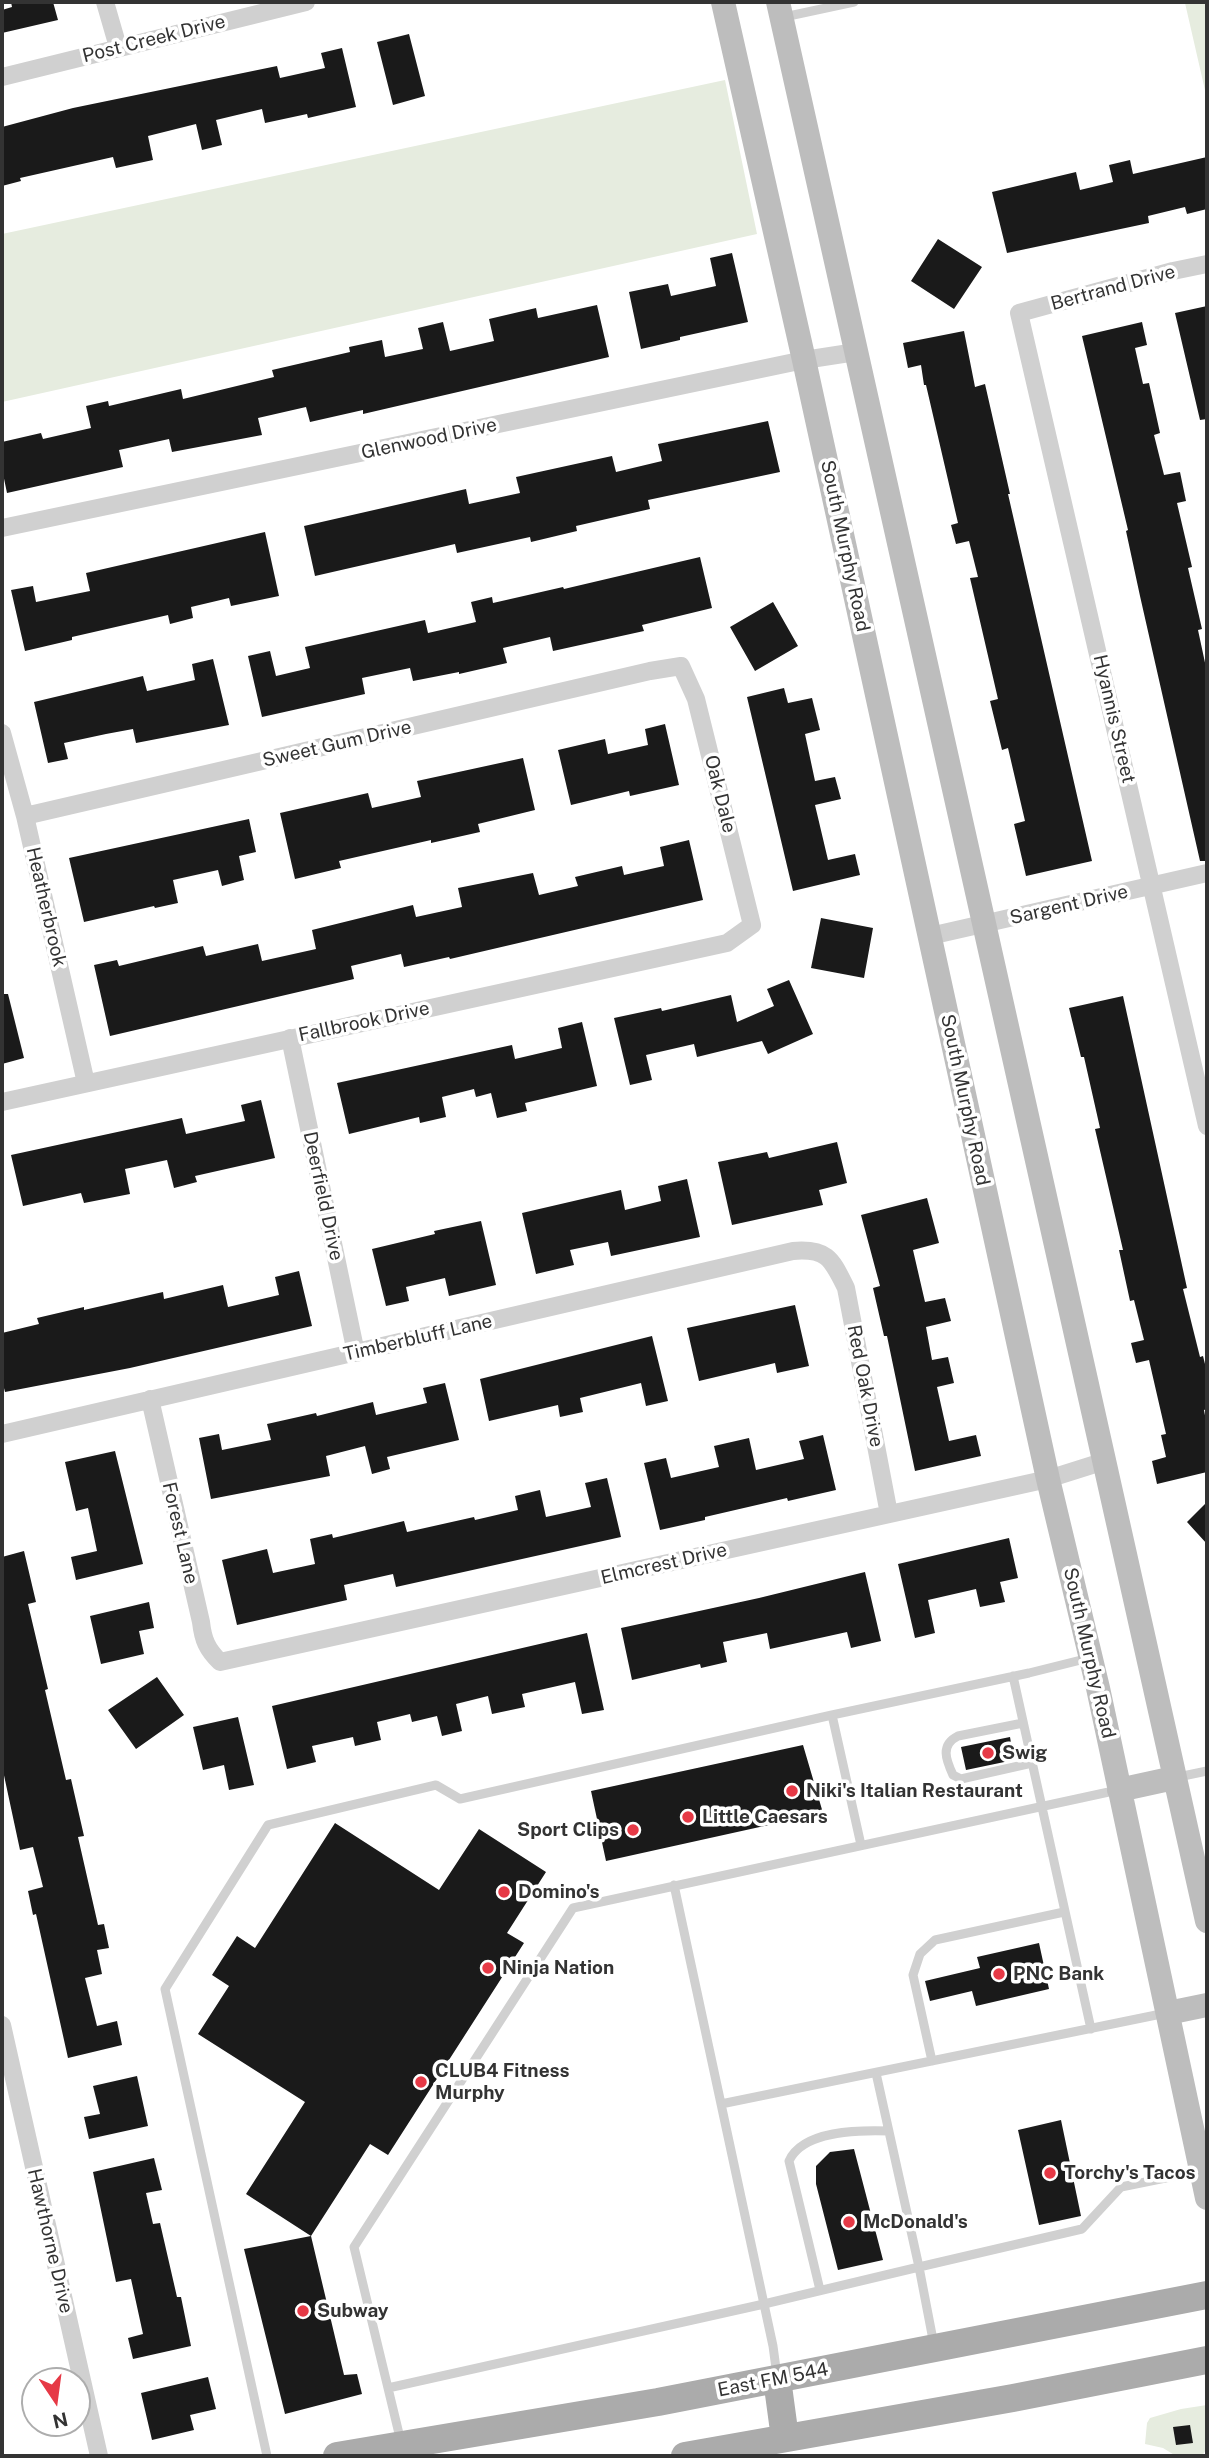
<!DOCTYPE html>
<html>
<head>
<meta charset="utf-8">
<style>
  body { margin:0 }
  #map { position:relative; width:1209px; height:2458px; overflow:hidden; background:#fff; font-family:"Public Sans",sans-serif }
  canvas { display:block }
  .frame { position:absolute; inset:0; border:4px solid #333; pointer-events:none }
  .north { position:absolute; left:21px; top:2367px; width:70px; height:70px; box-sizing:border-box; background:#fff; border:2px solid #adadad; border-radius:50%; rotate:167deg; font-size:19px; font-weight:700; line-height:28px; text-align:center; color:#333 }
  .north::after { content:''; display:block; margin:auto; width:24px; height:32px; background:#e63946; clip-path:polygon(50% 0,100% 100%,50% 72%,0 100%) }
</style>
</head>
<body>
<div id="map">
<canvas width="1209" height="2458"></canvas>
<div class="frame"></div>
<div class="north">N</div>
</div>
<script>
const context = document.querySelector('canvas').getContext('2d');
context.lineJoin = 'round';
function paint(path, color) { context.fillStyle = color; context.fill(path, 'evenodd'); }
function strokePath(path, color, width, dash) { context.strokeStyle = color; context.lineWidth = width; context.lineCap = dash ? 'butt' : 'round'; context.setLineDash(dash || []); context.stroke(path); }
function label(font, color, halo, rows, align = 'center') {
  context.font = font + ' "Public Sans",sans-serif'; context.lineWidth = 7; context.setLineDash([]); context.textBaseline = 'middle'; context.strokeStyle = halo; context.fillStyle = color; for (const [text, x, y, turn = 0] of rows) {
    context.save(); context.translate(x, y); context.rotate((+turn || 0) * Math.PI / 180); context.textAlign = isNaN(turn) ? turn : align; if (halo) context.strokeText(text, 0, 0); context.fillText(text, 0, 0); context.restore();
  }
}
paint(new Path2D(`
  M1185,2H1207V99L1185,3Z
  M725,80L757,234L2,402V234Z
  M1207,2405V2448L1202,2456H1176L1163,2448L1145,2444L1147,2423L1150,2418L1181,2409Z`), '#e6ecdf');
paint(new Path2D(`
  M11,2H53L58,20L2,33V10L12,7Z
  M409,34L425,96L393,105L377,42Z
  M342,48L356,107L308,118L307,114L265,123L262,109L216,120L222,145L202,150L196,124L148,136L153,160L116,168L113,157L20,178L21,181L2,186V127L73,108L277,66L280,78L325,68L321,53Z
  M1207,157V209L1187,214L1185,207L1148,216L1149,223L1007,253L992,192L1076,172L1080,190L1113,182L1109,165L1130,160L1133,174Z
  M938,239L982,267L954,309L911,281Z
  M732,253L748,322L680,337V340L641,349L629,292L668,284L671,296L716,286L710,258Z
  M597,305L609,357L363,414V410L310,422L306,407L258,418L262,435L172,452L169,439L119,450L123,467L7,493L2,469V442L41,433L43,439L91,428L86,406L108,401L109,406L181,389L183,399L274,377L272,370L350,352L349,347L382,340L385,357L423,349L418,328L443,322L450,351L494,341L489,319L536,308L538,318Z
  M1207,306V419L1200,420L1175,313Z
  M1142,322L1147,345L1135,348L1143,384L1149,383L1160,433L1154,435L1164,475L1180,472L1186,501L1177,503L1192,567L1188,568L1202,629L1198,630L1207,672V861H1200L1140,596L1126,531L1128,530L1082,336Z
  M964,331L975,387L985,384L1010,494H1008L1092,861L1026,876L1014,824L1025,821L1008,748L1002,750L990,701L998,699L970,578L978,577L969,541L956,544L951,525L958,523L926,385H924L921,365L908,368L903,343Z
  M768,421L780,472L648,500L650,509L576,526L577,531L531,542L530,537L457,553L455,544L315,576L304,526L466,489L469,504L520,493L516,477L612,456L616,472L662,461L658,444Z
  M265,532L279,596L231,606L229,598L191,607L193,618L170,624L168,615L72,637V640L25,651L11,590L33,586L36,602L90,591L86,573Z
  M700,557L712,608L642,625L644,631L553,651L550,637L503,648L507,663L459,674V672L413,681L410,668L362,678L365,694L262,717L248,656L270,651L276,676L310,668L305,647L425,620L428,633L476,622L471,602L492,597L493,603L563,587L564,589Z
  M773,602L798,646L755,671L730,627Z
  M213,659L229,725L136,743L133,729L106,734L64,743L68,759L48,763L34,702L143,676L147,691L195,680L192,664Z
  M784,688L788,703L812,698L820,730L805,734L815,781L835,777L841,799L815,805L828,860L855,854L860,875L793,891L747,697Z
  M665,724L679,785L630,796L629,791L571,805L558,750L605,739L608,754L648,745L645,729Z
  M523,758L535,810L478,824L480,832L431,843V840L339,861L341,868L295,879L280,813L368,793L372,808L421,797L417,781Z
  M249,819L256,852L239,856L244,880L222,886L218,870L173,880L178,903L155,908L154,906L84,922L69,858Z
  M689,840L703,900L450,959L449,957L404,967L401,954L351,966L354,979L110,1036L94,965L117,960L119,966L203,946L206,956L258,944L262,961L316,949L312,930L413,905L416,917L462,907L458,888L533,873L539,895L578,886L575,877L622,866L624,875L664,866L660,847Z
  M821,918L873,928L864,978L811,968Z
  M789,980L813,1034L768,1054L762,1041L697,1057L694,1044L646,1055L652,1080L630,1085L614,1018L661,1008L662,1011L731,995L737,1022L774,1006L767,989Z
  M2,994H8L24,1058L2,1064Z
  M1123,996L1187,1288L1183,1289L1200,1357L1203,1356L1207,1372V1409L1204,1410L1207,1426V1472L1157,1484L1152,1461L1166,1457L1161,1435L1166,1434L1149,1360L1136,1363L1131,1343L1144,1340L1134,1300L1130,1301L1119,1250H1123L1095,1129L1100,1128L1084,1057H1081L1069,1008Z
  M582,1022L597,1086L525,1103L527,1111L497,1118L491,1093L476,1097L474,1089L442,1097L446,1117L420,1123L419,1117L349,1134L337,1083L512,1045L515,1059L562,1048L558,1028Z
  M261,1100L275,1158L195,1176L197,1182L174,1188L167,1160L125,1169L130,1194L84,1203L81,1193L23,1206L11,1155L182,1118L186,1134L245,1121L241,1105Z
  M837,1142L847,1183L819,1190L823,1205L732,1225L718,1162L767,1152L769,1158Z
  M687,1179L700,1237L611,1256L608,1242L570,1250L574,1265L536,1274L522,1213L621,1190L625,1210L661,1201L658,1186Z
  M927,1198L939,1243L913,1250L925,1302L945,1298L951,1321L926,1327L932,1360L948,1357L954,1383L937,1387L949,1441L976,1435L981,1456L915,1471L887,1336H884L873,1288L880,1286L861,1215Z
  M481,1221L496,1285L449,1296L445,1278L406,1287L409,1301L386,1306L372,1249L435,1234L434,1231Z
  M299,1271L312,1326L130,1368L5,1392L2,1380V1333L39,1324L37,1318L84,1307V1310L163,1292L164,1299L223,1285L228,1307L279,1295L275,1277Z
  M795,1305L809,1366L777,1373L775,1363L699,1381L687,1328Z
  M652,1336L668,1401L646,1406L641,1383L580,1398L583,1412L560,1417L558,1405L489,1421L480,1379Z
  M445,1383L459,1440L387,1457L390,1469L372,1474L365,1446L326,1456L330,1476L211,1499L199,1438L219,1434L222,1450L271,1440L267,1424L316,1413L317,1416L373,1402L376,1415L427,1403L423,1388Z
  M823,1435L836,1490L788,1501L787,1498L705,1517V1520L660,1530L644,1463L666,1458L671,1478L719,1467L714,1446L749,1438L756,1470L804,1459L799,1441Z
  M115,1451L143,1564L76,1580L71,1557L97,1551L88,1508L76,1511L65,1462Z
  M607,1478L621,1537L396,1587L393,1574L344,1585L347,1600L237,1625L222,1560L267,1549L273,1573L315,1564L310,1539L332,1534L333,1538L404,1521L407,1532L474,1517L475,1520L518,1510L515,1496L540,1490L546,1517L591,1507L585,1483Z
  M1207,1502V1544L1187,1522Z
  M1009,1538L1018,1578L1000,1582L1005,1602L980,1607L976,1589L928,1600L935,1633L915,1638L898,1564Z
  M24,1551L36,1602L28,1604L48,1689L45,1690L66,1780L71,1779L84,1836L78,1837L98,1925L104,1924L109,1948L97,1950L102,1974L85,1978L97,2026L117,2021L122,2045L68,2058L36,1914L33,1915L28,1891L43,1887L33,1847L20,1850L2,1766V1557Z
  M865,1572L881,1641L851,1648L847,1632L770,1649L767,1633L723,1642L727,1662L701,1668L700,1664L632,1680L621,1628L759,1598Z
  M149,1602L154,1628L139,1631L144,1654L101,1664L90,1616Z
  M587,1633L604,1710L582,1714L575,1682L522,1694L525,1707L492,1714L488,1696L456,1704L462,1731L442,1736L437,1716L412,1722L410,1714L377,1722L381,1740L355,1746L353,1737L312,1746L316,1762L287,1769L272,1706Z
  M157,1677L184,1715L136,1749L108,1710Z
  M238,1717L254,1785L229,1790L224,1765L203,1770L193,1727Z
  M1010,1737L1014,1760L966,1770L961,1747Z
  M803,1745L823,1813L606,1861L591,1791Z
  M335,1823L439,1890L479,1829L546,1872L507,1933L524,1943L388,2155L370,2144L311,2236L246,2194L305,2102L198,2034L229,1986L212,1975L237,1936L255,1948Z
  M1039,1943L1049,1989L976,2006L972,1991L930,2001L925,1981L980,1968L977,1957Z
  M137,2076L148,2126L89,2139L84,2117L100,2114L93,2086Z
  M1061,2120L1081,2216L1039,2225L1018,2130Z
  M854,2149L883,2260L838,2270L816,2184V2166L830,2152Z
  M154,2158L162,2190L146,2193L153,2224L160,2223L177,2297H181L191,2346L133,2359L128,2338L143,2334L131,2279L116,2282L93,2172Z
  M311,2236L344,2375L357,2374L362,2394L285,2414L244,2249Z
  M208,2377L216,2409L190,2415L194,2430L152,2440L141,2393Z
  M1190,2425L1193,2443L1176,2445L1173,2427Z`), '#1a1a1a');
strokePath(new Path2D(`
  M784,17L854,2
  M1013,1676L1091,2029
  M1023,1723L958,1736C940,1745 946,1760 953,1775L961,1779L1032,1763
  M1178,1777L1207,1771
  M861,1845L832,1715L1029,1673L1089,1658
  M674,1885L773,2346L777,2376
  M932,2061L913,1975L920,1954L935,1940L1064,1912
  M721,2104L1166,2013
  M820,2290L789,2161C803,2130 859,2130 889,2131
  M934,2345L919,2267L1082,2229L1121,2187L1200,2171
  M388,2388L764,2304L919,2267L876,2073
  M401,2442L354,2247L573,1908L1118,1790
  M267,2456L165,1989L268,1825L436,1785L460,1799L832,1715`), '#d0d0d0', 9);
strokePath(new Path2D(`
  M105,2L118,47
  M2,77L306,2
  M1207,264L1173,271L1019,313L1207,1126
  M2,528L804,360L856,352
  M2,733L25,816L86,1083
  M930,936L1207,873
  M290,1038L356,1353
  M2,1102L727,943L752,925L696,699L681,666L650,671L25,816
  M150,1399L201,1622C203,1640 207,1649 220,1662L1048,1479L1105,1461
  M2,1434L793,1251C828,1248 832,1260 846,1288L889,1514
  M2,2025L99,2456`), '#d0d0d0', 18);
strokePath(new Path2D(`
  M723,2L804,360L1048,1479L1098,1688L1207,2198
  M778,2L1207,1921
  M1119,1790L1174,1778
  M1168,2013L1207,2005`), '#bdbdbd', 24);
strokePath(new Path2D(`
  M777,2379L785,2438
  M337,2456L658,2402L1207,2295
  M685,2456L1013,2398L1207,2360`), '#ababab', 28);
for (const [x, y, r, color] of [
  [988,1753,7,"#e63946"],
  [792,1791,7,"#e63946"],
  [688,1817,7,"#e63946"],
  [633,1830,7,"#e63946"],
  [504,1892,7,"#e63946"],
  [488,1968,7,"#e63946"],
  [999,1974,7,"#e63946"],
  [421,2082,7,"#e63946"],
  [1050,2173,7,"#e63946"],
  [849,2222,7,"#e63946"],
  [303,2311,7,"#e63946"]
]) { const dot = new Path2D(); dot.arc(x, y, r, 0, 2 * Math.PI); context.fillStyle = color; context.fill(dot); strokePath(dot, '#fff', 2.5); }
label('19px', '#333', '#fff', [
  ["Post Creek Drive",154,39,-14],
  ["Bertrand Drive",1113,288,-15],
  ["Glenwood Drive",429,439,-12],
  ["South Murphy Road",845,546,78],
  ["Hyannis Street",1114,719,77],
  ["Sweet Gum Drive",337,744,-13],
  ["Oak Dale",720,794,76],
  ["Sargent Drive",1069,905,-13],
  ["Heatherbrook",46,907,77],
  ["Fallbrook Drive",364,1022,-12],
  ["South Murphy Road",965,1100,78],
  ["Deerfield Drive",323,1196,78],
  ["Timberbluff Lane",418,1338,-13],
  ["Red Oak Drive",865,1386,79],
  ["Forest Lane",180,1533,77],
  ["Elmcrest Drive",664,1564,-13],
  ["South Murphy Road",1089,1653,77],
  ["Hawthorne Drive",50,2241,77],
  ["East FM 544",773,2380,-11]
]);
label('bold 19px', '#333', '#fff', [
  ["Swig",1002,1753],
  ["Niki's Italian Restaurant",806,1791],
  ["Little Caesars",702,1817],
  ["Sport Clips",619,1830,"right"],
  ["Domino's",518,1892],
  ["Ninja Nation",502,1968],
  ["PNC Bank",1013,1974],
  ["CLUB4 Fitness",435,2071],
  ["Murphy",435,2093],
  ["Torchy's Tacos",1064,2173],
  ["McDonald's",863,2222],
  ["Subway",317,2311]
], 'left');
</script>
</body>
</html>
